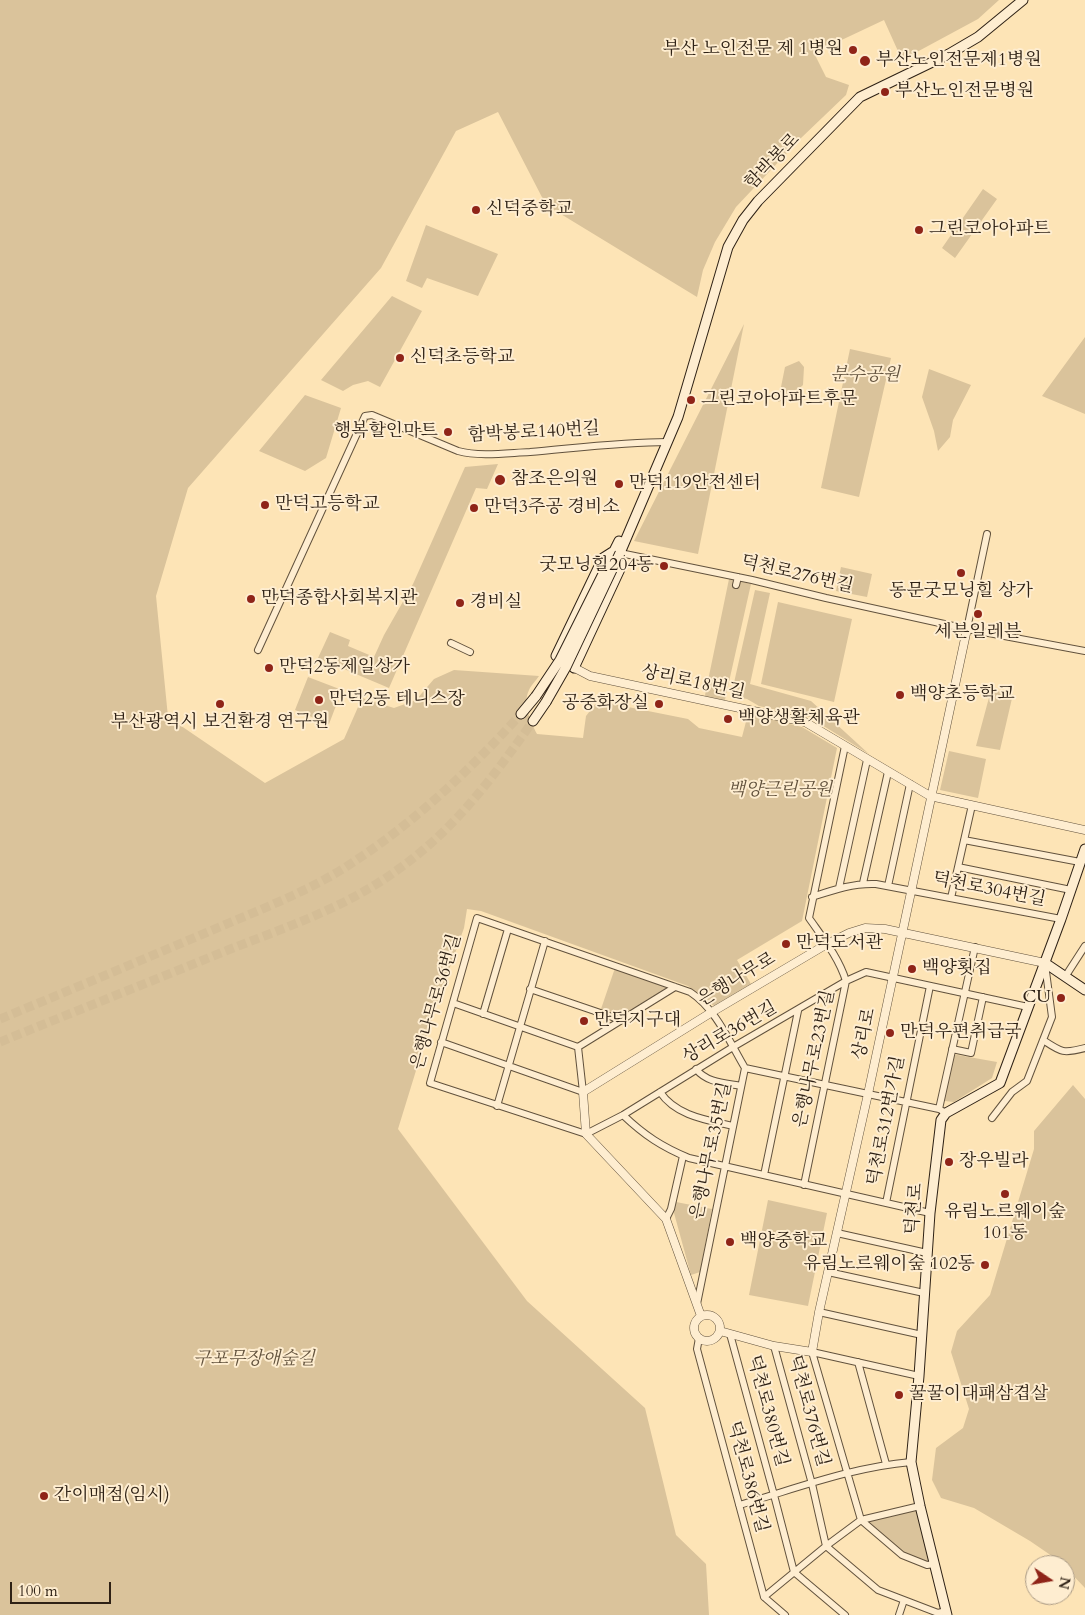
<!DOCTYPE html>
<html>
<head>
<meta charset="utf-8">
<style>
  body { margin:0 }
  #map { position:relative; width:1085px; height:1615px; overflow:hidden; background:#fde4b6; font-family:Cardo,serif }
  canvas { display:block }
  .north { position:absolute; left:1025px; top:1555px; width:50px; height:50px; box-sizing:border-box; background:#feedd0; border:1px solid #ab9b85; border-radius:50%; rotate:102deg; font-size:14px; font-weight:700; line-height:20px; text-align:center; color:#2e2115 }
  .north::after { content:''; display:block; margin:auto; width:18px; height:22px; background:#8f2418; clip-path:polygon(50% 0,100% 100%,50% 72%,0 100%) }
  .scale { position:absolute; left:10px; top:1582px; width:101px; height:22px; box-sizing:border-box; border:2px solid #2e2115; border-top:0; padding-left:6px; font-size:15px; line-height:18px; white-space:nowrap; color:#2e2115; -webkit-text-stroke:4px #feedd0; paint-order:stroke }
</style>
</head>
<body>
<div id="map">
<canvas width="1085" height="1615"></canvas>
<div class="north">N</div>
<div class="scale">100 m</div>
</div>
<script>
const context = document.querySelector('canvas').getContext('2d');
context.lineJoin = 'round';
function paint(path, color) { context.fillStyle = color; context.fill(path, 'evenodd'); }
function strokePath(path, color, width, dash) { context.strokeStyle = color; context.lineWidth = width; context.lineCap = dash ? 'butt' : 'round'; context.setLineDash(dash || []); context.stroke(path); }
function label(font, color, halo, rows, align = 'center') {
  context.font = font + ' Cardo,"Noto Serif KR",serif'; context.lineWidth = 4; context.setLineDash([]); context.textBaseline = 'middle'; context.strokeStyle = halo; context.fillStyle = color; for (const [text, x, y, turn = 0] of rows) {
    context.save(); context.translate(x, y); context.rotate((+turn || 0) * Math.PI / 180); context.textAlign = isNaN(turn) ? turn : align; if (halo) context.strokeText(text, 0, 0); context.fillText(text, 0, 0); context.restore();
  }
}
paint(new Path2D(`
  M0,0H999L978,19L902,60L884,20L814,53L826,77L849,85L846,95L800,139L736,207L715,242L703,270L697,297L546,205L498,112L456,131L381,268L188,488L156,596L168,717L265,783L344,739L362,698L394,708L416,700L434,679L454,670L539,676C536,681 531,685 529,690C522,704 531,722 537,734L583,738L586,716L597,702L608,703L688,719L699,728L742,737L748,714L802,727L837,748L802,921L737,960L751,984L714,1006L688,986L481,911L467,909L464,928L435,1009L398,1129L527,1301L645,1408L676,1535L706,1564L709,1615H0Z
  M983,189L997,199L955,258L942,248Z
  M426,225L498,254L478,296L427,278L422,288L406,281Z
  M392,296L422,311L380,387L368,381L353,385L343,391L321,380Z
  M744,324L698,554L634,541Z
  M1085,337V414L1042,396Z
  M850,349L891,358L859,497L821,488Z
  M799,361L804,367L803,385L788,399L778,402L785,367Z
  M929,369L971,385L953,420L950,437L938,451L934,431L922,397Z
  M305,395L341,408L326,458L305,471L259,451Z
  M498,464L487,489L476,488L389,688L318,658L330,632L350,640L348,646L374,657L384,635L413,584L465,467Z
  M841,567L872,574L867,597L836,591Z
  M729,579L751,584L724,704L704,700Z
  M755,590L770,593L750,684L811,701L869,754L809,717L759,706L747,699L731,696Z
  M778,602L852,619L834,702L761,684Z
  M308,677L342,690L329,724L295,710Z
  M991,690L1013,694L1000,750L976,746Z
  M949,751L986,759L978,798L940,790Z
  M615,968L666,987L664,991L623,1016L601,1009Z
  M952,1054L997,1062L992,1078L954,1102L945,1101L943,1097Z
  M1073,1085L1085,1099V1588L1065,1567V1565L1030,1541L974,1508L941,1498L932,1480L936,1448L963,1428L969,1409L951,1352L957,1331L990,1295L1034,1149V1131Z
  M768,1200L827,1213L808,1306L749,1295Z
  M676,1202L712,1209L700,1272L691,1275L674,1213Z
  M919,1509L932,1563C906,1565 882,1537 864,1522Z`), '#dac39b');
strokePath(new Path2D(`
  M0,1019C70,990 140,961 210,931C254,912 300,895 341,870C411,826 465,775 521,714
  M0,1042C76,1011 152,981 228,950C284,928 344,908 393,873C453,832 491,780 533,721`), '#d4bd96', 9, [9, 4.5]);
const minor = new Path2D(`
  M620,553L752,580L826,598L967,629L1085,651
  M736,585L738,577
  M967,629L987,534
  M451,643L470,652
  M258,650L365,416L372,415L458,451C480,457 507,453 530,452C576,448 622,442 668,442
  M964,840L1080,862
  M958,867L1071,890
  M863,883L888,772
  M888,886L910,784
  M839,888L867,760
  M812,897C833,890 853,883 876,884L1061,919
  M951,898L972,805
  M1065,977L1085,946
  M530,989L621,1020
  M453,1003L578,1047
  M483,1014L508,929
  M1043,1040C1061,1052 1063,1054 1085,1048
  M441,1042L583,1092L578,1047
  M578,1047L675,987
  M952,1049L971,1053L983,997
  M745,1068L939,1109L946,1113
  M696,1069C707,1083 725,1083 741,1086
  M660,1092C676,1116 707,1120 733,1126
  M497,1106L545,941
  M939,1109L975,947
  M623,1115C644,1135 662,1147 689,1158L930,1213
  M992,1118L1012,1092L1027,1081L1052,1017L1045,964
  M764,1175L798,1011
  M804,1185L846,981C839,958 823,938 809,918L845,746
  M886,1203L930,986
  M666,1219L671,1209L683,1156
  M837,1233L927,1253
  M828,1272L924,1293
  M697,1304L745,1068C729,1041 716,1009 690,992L477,918L430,1083L586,1134L623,1115L733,1047L846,981L866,972L1028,1007
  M819,1312L922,1335
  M730,1334L774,1495L794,1572L845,1615
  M699,1338L697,1349L764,1597L785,1615
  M774,1346L812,1484L826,1546L878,1590L938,1613L946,1611
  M858,1362L886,1464
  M919,1376L812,1352L861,1520L902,1555L927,1565L934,1564
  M739,1505C795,1489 852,1467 911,1462
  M764,1597L826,1546L861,1520L920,1506
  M899,1615L904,1600`);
const tertiary = new Path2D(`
  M569,665L590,676L805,722L930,796L1085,830
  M694 1328a13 13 0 1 1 26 0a13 13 0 1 1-26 0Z
  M701,1316L666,1219L586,1134L583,1092L712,1012L827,944L849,933L865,928L885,929L1045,963
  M720,1331L774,1346L812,1352L819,1312L868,1094L967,629`);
const secondary = new Path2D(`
  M556,656L603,558L614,551L619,541
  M574,668L621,567L620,553L678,417L728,247L743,220L758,201L860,97L949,54L978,37L1023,0
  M521,714L536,696
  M533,721L546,702
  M1045,963L1085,990
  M947,1615L920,1506L911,1462L919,1376L930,1213L941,1120L946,1113L1000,1083L1061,919L1085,849`);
strokePath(minor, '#62523d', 8);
strokePath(tertiary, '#62523d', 9);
strokePath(secondary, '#2e2115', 11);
strokePath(minor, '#feedd0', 6);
strokePath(tertiary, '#feedd0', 8);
strokePath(secondary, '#feedd0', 9);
const secondaryBridge = new Path2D(`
  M536,696L560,660L610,560
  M546,702L566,667L620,553`);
strokePath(secondaryBridge, '#2e2115', 11, []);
strokePath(secondaryBridge, '#feedd0', 9);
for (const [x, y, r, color] of [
  [853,50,5,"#8f2418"],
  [865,61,6,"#8f2418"],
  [885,92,5,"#8f2418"],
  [476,210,5,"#8f2418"],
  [919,230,5,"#8f2418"],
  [400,358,5,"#8f2418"],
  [691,400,5,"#8f2418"],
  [448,432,5,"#8f2418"],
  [500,480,6,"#8f2418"],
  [619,484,5,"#8f2418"],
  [265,505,5,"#8f2418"],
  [474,508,5,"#8f2418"],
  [664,566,5,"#8f2418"],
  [961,573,5,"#8f2418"],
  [251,599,5,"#8f2418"],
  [460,603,5,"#8f2418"],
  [978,614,5,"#8f2418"],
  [269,668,5,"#8f2418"],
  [900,695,5,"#8f2418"],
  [319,700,5,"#8f2418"],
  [220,704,5,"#8f2418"],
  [659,704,5,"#8f2418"],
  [728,719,5,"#8f2418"],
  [786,944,5,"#8f2418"],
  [912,969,5,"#8f2418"],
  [1061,998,5,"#8f2418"],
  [584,1021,5,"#8f2418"],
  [890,1033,5,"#8f2418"],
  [949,1162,5,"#8f2418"],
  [1005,1194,5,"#8f2418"],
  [730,1242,5,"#8f2418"],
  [985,1265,5,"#8f2418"],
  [899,1395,5,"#8f2418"],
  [44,1496,5,"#8f2418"]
]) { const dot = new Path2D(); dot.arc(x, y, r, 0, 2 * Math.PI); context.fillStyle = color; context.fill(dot); strokePath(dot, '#feedd0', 2); }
label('18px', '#2e2115', '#feedd0', [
  ["부산 노인전문 제 1병원",843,50,"right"],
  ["부산노인전문제1병원",876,61],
  ["부산노인전문병원",895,92],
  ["신덕중학교",486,210],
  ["그린코아아파트",929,230],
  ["신덕초등학교",410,358],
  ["그린코아아파트후문",701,400],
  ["행복할인마트",438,432,"right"],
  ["참조은의원",511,480],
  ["만덕119안전센터",629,484],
  ["만덕고등학교",275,505],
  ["만덕3주공 경비소",484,508],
  ["굿모닝힐204동",654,566,"right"],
  ["동문굿모닝힐 상가",961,592,"center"],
  ["만덕종합사회복지관",261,599],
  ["경비실",470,603],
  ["세븐일레븐",978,633,"center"],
  ["만덕2동제일상가",279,668],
  ["백양초등학교",910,695],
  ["만덕2동 테니스장",329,700],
  ["공중화장실",649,704,"right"],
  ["백양생활체육관",738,719],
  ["부산광역시 보건환경 연구원",220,723,"center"],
  ["만덕도서관",796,944],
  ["백양횟집",922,969],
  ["CU",1051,998,"right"],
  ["만덕지구대",594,1021],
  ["만덕우편취급국",900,1033],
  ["장우빌라",959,1162],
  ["유림노르웨이숲",1005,1213,"center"],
  ["101동",1005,1234,"center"],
  ["백양중학교",740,1242],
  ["유림노르웨이숲 102동",975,1265,"right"],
  ["꿀꿀이대패삼겹살",909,1395],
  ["간이매점(임시)",54,1496]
], 'left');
label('18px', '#2e2115', '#feedd0', [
  ["함박봉로",773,162,-46],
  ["함박봉로140번길",534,433,-3],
  ["덕천로276번길",797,575,13],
  ["상리로18번길",693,683,12],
  ["덕천로304번길",989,890,11],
  ["은행나무로",737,980,-31],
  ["은행나무로36번길",437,1002,-74],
  ["상리로36번길",730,1033,-30],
  ["상리로",865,1034,-78],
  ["은행나무로23번길",815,1059,-78],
  ["덕천로312번가길",887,1121,-79],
  ["은행나무로35번길",712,1151,-78],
  ["덕천로",915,1209,-85],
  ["덕천로380번길",767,1411,75],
  ["덕천로376번길",808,1411,75],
  ["덕천로386번길",747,1477,75]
]);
label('italic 18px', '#62523d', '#feedd0', [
  ["분수공원",865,376],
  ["백양근린공원",780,791],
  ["구포무장애숲길",254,1360]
]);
</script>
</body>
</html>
